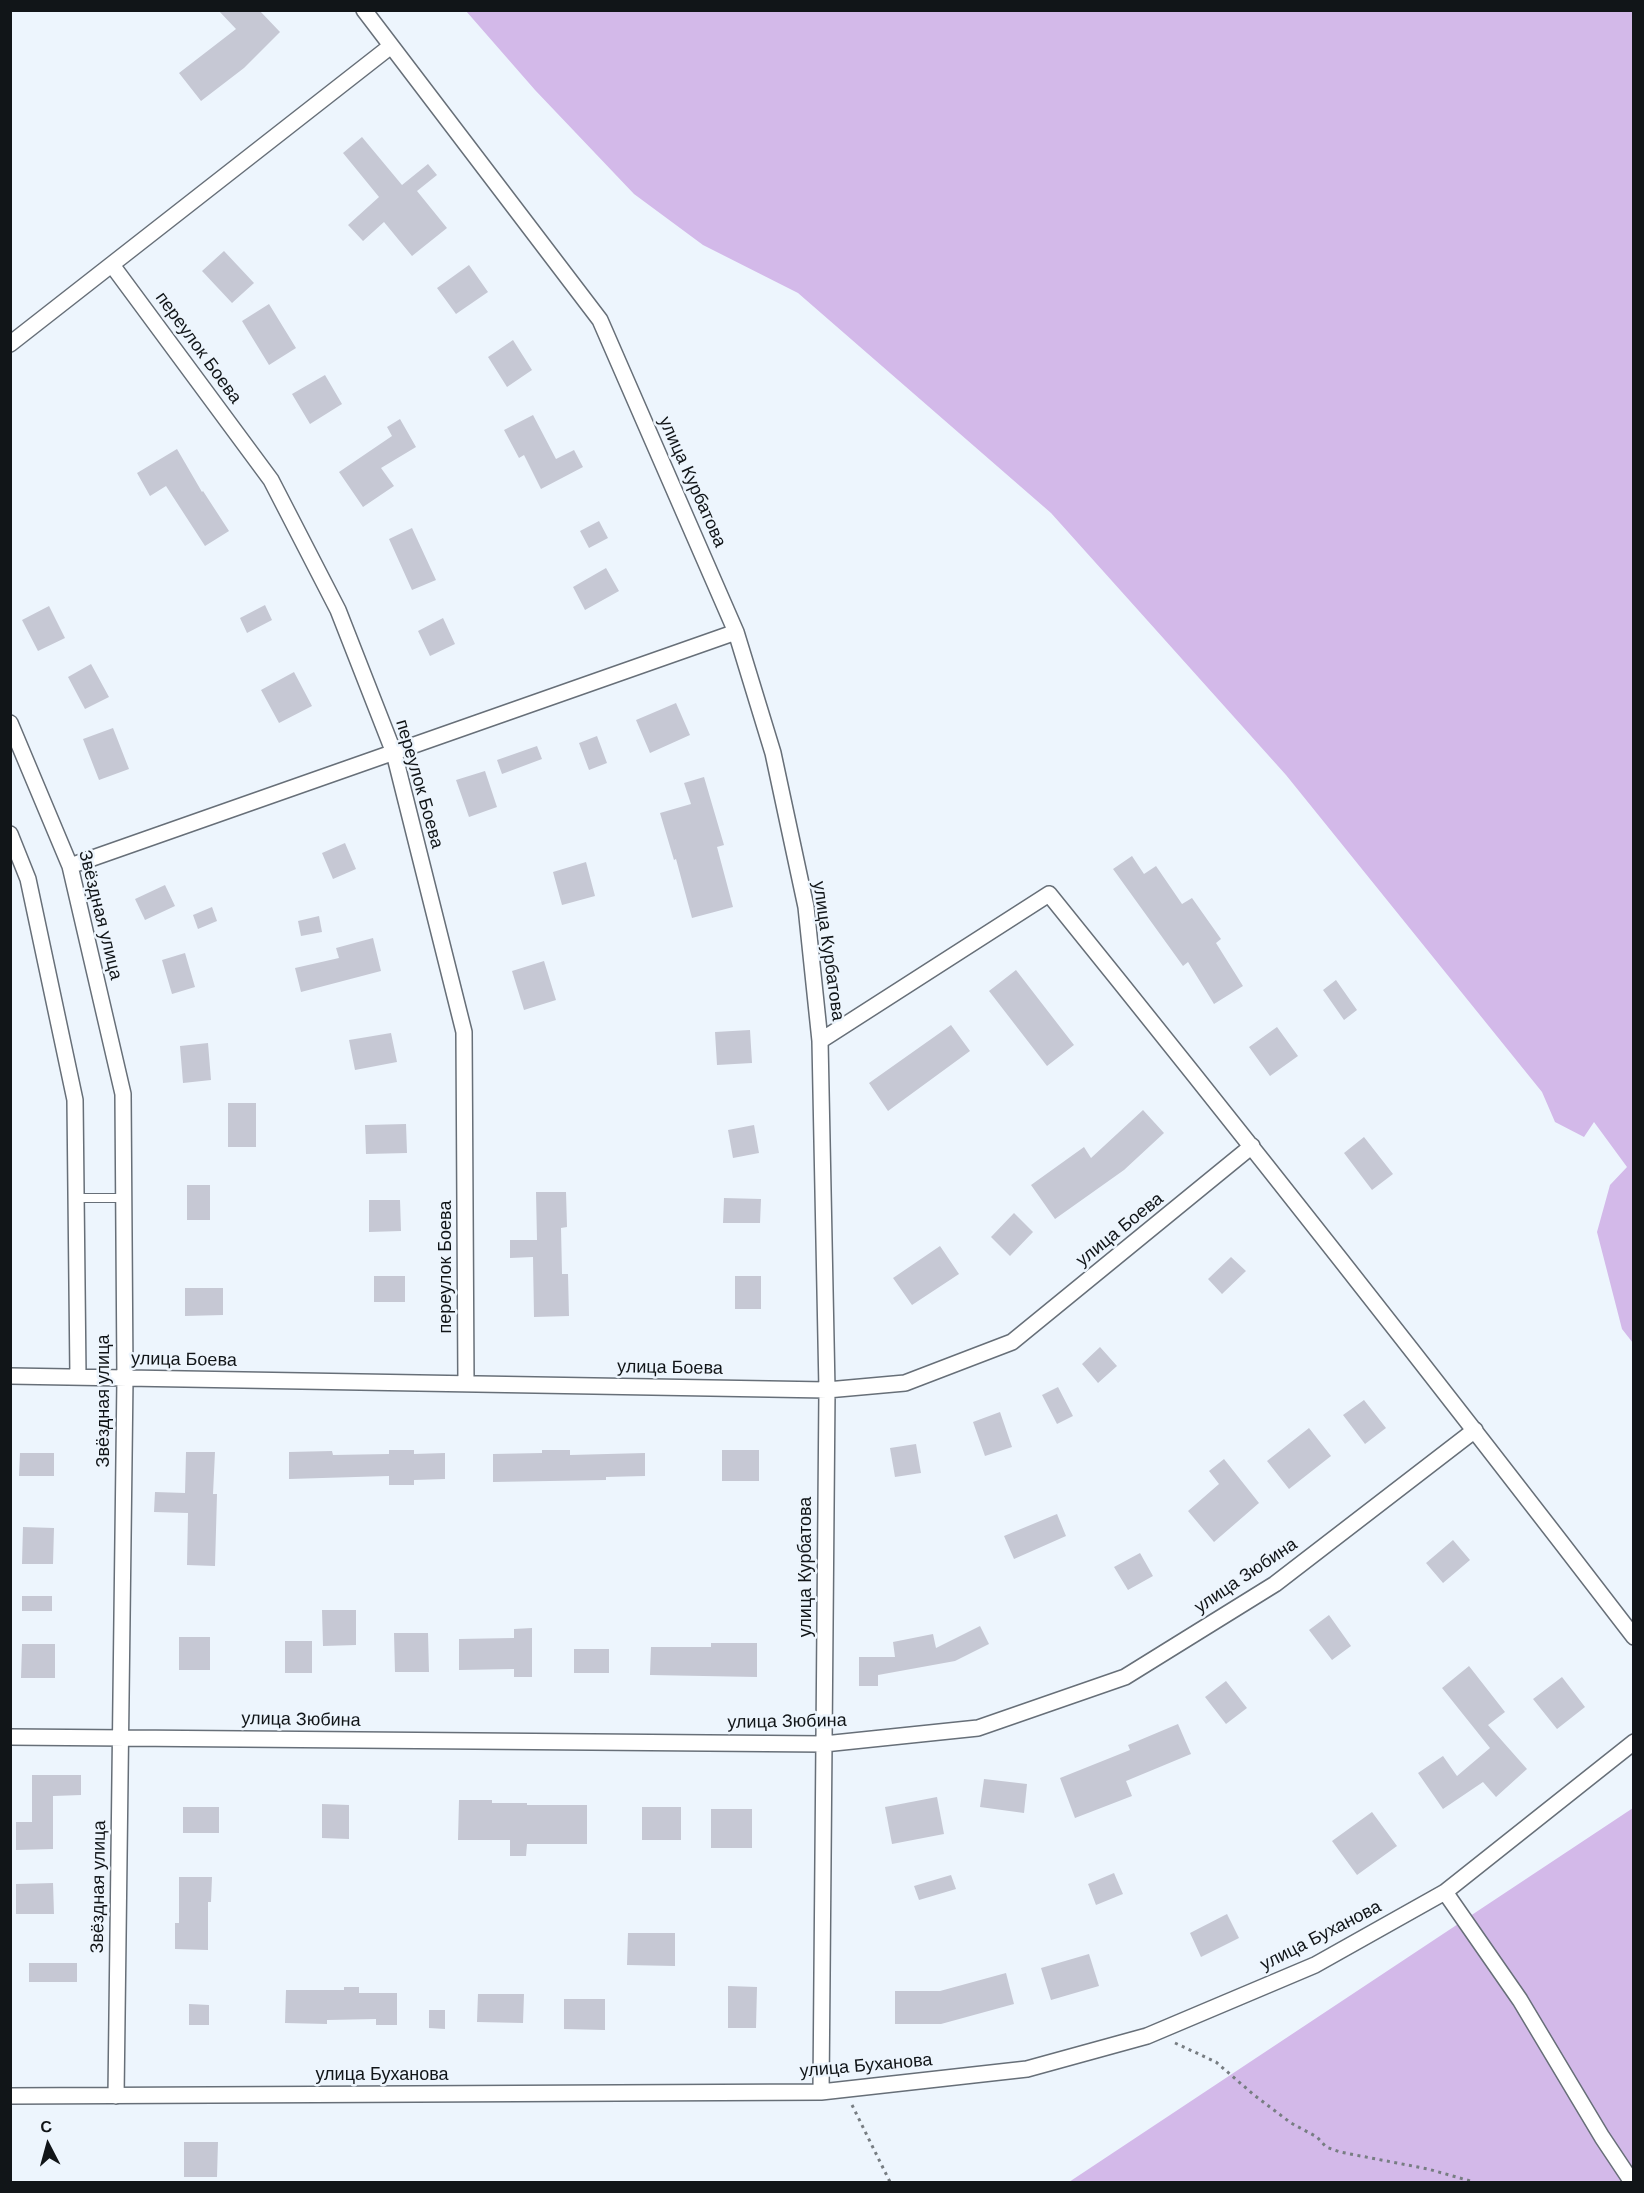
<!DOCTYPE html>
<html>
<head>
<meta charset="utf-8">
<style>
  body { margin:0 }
  #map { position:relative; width:1644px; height:2193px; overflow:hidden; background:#edf5fd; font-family:Helvetica,sans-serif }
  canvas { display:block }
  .frame { position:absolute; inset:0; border:12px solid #111518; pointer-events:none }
  .north { position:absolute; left:18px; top:2115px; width:60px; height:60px; -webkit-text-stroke:4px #edf5fd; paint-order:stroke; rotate:354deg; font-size:16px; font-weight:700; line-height:24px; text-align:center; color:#111518 }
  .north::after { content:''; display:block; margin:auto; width:21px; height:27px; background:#111518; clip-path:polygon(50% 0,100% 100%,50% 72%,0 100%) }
</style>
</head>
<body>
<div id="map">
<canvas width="1644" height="2193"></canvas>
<div class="frame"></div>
<div class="north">С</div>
</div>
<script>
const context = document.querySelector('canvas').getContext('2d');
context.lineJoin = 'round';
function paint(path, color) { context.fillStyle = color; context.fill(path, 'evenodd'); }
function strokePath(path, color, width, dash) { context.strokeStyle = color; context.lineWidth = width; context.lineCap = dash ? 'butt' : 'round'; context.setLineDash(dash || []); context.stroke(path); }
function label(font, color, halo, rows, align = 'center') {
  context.font = font + ' Helvetica,sans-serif'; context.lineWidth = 5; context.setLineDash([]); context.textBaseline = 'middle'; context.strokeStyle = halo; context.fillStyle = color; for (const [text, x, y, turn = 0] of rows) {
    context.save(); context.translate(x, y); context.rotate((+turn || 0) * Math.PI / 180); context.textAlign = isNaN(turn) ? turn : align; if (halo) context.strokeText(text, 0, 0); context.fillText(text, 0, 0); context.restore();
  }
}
paint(new Path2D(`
  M466,11H1633V1343L1622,1329L1597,1232L1610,1185L1627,1167L1594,1122L1584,1137L1555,1122L1542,1092L1286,775L1051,513L798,293L703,245L634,194L535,90Z
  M1633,1808V2182H1069Z`), '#d3b9e9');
paint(new Path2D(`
  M218,10H259L280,32L244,68L201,101L179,73L236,29Z
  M362,137L402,185L428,164L437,175L417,191L447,228L412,256L384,222L363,241L348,225L379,197L343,153Z
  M224,251L254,283L232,303L202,271Z
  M469,265L488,292L456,314L437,288Z
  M269,304L296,348L269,365L242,321Z
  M513,340L532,370L507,387L488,357Z
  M325,375L342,404L310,424L292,394Z
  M533,415L556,459L574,450L583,467L541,489L524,455L519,458L504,430Z
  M400,419L416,447L381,468L394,486L363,507L339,472L392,436L387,427Z
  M177,449L202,492L203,491L229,531L205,546L166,486L150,496L137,473Z
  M599,521L608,538L589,548L580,531Z
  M412,528L436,580L412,590L389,539Z
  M606,568L619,591L585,610L573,587Z
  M265,605L272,620L247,633L240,618Z
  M49,606L65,638L38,651L22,620Z
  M443,618L455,644L430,656L418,631Z
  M91,664L109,697L85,709L68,677Z
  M294,672L312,706L279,723L261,690Z
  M676,703L690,735L650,753L636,720Z
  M113,728L129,769L99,780L83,739Z
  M597,736L607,763L589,770L579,743Z
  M537,746L542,759L502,774L497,760Z
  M485,771L497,807L469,817L456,780Z
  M704,777L724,845L717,847L733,907L692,918L676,859L674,860L660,813L691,804L684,783Z
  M345,843L356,869L333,879L322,853Z
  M1132,856L1144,874L1156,866L1182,904L1192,898L1221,939L1216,943L1243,986L1214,1004L1188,962L1183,966L1113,869Z
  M586,862L595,896L562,905L553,872Z
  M165,885L175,906L145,920L135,899Z
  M212,907L217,921L198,929L193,915Z
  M319,916L322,932L301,936L298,921Z
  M373,938L381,971L301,992L295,968L339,958L336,948Z
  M185,953L195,987L172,994L162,960Z
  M544,961L556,1000L524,1010L512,971Z
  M1016,970L1074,1045L1047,1066L989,991Z
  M1336,980L1357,1010L1344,1020L1323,990Z
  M951,1025L970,1051L888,1111L869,1083Z
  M1277,1027L1298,1056L1270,1076L1249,1047Z
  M750,1030L752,1063L717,1065L715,1032Z
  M391,1033L397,1062L355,1070L349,1040Z
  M208,1043L211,1080L183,1083L180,1046Z
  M228,1103H256V1147H228Z
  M1143,1110L1164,1133L1124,1170L1055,1219L1031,1185L1084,1147L1091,1158Z
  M406,1124L407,1153L366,1154L365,1125Z
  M754,1125L759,1153L733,1158L728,1130Z
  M1364,1137L1393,1174L1372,1190L1344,1153Z
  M187,1185H210V1220H187Z
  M536,1192H566L567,1227L561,1228L562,1274H568L569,1316L534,1317L533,1257L510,1258V1240H537Z
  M724,1198L761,1199L760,1223H723Z
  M369,1200H400L401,1231L369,1232Z
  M1014,1213L1033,1232L1010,1256L991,1237Z
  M940,1246L959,1274L912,1305L893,1278Z
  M1231,1257L1246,1271L1222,1294L1208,1279Z
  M374,1276H405V1302H374Z
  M735,1276H761V1309H735Z
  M185,1288H223V1315L185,1316Z
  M1100,1347L1117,1366L1098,1383L1082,1364Z
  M1058,1387L1073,1416L1057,1424L1042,1395Z
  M1364,1400L1386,1428L1365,1444L1343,1415Z
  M1000,1412L1012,1447L985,1456L973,1422Z
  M1309,1428L1331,1456L1289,1489L1267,1461Z
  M916,1444L921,1473L895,1477L890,1448Z
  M389,1450H414V1454L445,1453V1479L414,1480V1485H389V1476L289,1479V1452L332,1451L333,1455L389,1454Z
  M542,1450H570V1455L645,1453V1476L606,1477V1480L493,1482V1454L542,1453Z
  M722,1450H759V1481H722Z
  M186,1452H215L213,1494H217L215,1566L187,1565L188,1513L154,1512L155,1492L185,1493Z
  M20,1453H54V1476H19Z
  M1224,1459L1259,1503L1214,1542L1188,1511L1219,1484L1209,1471Z
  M1057,1514L1066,1536L1014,1559L1004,1536Z
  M23,1527L54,1528L53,1564H22Z
  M1453,1540L1470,1560L1443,1583L1426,1563Z
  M1140,1553L1153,1576L1128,1590L1114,1567Z
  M22,1596H52V1611H22Z
  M322,1610H356V1645L323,1646Z
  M1329,1615L1351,1646L1332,1660L1309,1630Z
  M980,1626L989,1644L955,1661L878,1675V1686H859V1657H895L893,1642L933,1634L936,1648Z
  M532,1628V1677H514V1669L459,1670V1639L514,1638V1629Z
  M394,1633H428L429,1672H395Z
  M179,1637H210V1670H179Z
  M285,1641H312V1673H285Z
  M711,1643H757V1677L650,1675L651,1647H711Z
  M22,1644H55V1678H21Z
  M574,1649H609V1673H574Z
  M1469,1666L1505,1712L1488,1725L1527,1769L1496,1797L1483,1782L1443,1809L1418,1773L1443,1756L1457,1776L1490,1748L1442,1688Z
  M1562,1677L1585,1707L1557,1729L1533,1699Z
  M1226,1681L1247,1708L1226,1724L1205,1697Z
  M1178,1724L1191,1754L1126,1781L1132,1796L1075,1818L1060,1778L1130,1750L1128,1745Z
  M32,1775H81V1795L53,1796V1849L16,1850V1822H32Z
  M984,1779L1027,1784L1024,1813L980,1807Z
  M937,1797L944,1834L892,1844L885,1807Z
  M459,1800H492V1803H527V1805H587V1844H527L526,1856H510V1840H458Z
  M322,1804L349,1805V1839L322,1838Z
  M183,1807H219V1833H183Z
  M642,1807H681V1840H642Z
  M711,1809H752V1848H711Z
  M1372,1812L1397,1846L1357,1875L1332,1841Z
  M1114,1873L1123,1894L1096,1905L1088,1884Z
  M951,1875L956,1889L919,1900L914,1886Z
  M179,1877H212L211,1902H208V1950L175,1949V1923H179Z
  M53,1883L54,1914H16V1884Z
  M1227,1914L1239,1938L1201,1957L1190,1933Z
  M628,1933H675V1966L627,1965Z
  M1089,1954L1099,1986L1051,2000L1041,1968Z
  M29,1963H77V1982H29Z
  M1006,1973L1014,2004L941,2024H895V1991H940Z
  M728,1986L757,1987L756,2028H728Z
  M344,1987H359V1993H397V2025H376V2019L327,2020V2024L285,2023L286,1990H344Z
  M478,1994H524L523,2023L477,2022Z
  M564,1999H605V2030L564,2029Z
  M189,2004L209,2005V2025H189Z
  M429,2010H445V2029L429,2028Z
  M184,2142H218L217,2177H184Z`), '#c6c8d4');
const lane = new Path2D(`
  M76,1198H124`);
const street = new Path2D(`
  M364,10L600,320L736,632L773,753L806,907L820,1041L827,1390L821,2092
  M112,265L271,480L338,610L394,753L464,1032L466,1384
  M10,344L391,46
  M10,723L70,866L123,1094L125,1378L116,2096
  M10,834L28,879L75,1100L78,1377
  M70,866L736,632
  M820,1041L1049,894C1247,1139 1442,1387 1634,1637
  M10,1376L827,1390L905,1383L1012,1342L1252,1146
  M10,1737L824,1744L978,1728L1125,1677L1275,1584L1475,1430
  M1445,1892L1520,2000L1602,2137L1632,2182
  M10,2096L821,2092L1027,2069L1147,2036L1315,1965L1445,1892L1634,1742`);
strokePath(lane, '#676f78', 10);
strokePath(street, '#676f78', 18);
strokePath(new Path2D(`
  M1175,2043L1216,2062L1254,2095L1291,2123L1317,2137L1326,2147L1340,2152L1428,2169L1474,2182
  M852,2105L890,2182`), '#777d82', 3, [3, 4.5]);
strokePath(lane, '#fff', 8);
strokePath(street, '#fff', 15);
label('18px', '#111518', '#edf5fd', [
  ["переулок Боева",198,348,54],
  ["улица Курбатова",692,482,66],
  ["переулок Боева",419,784,74],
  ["Звёздная улица",100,915,76],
  ["улица Курбатова",828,951,82],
  ["улица Боева",1120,1230,-39],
  ["переулок Боева",446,1267,-90],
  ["улица Боева",184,1360,1],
  ["улица Боева",670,1368,1],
  ["Звёздная улица",104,1401,-90],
  ["улица Курбатова",806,1567,-90],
  ["улица Зюбина",1246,1576,-34],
  ["улица Зюбина",301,1720,1],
  ["улица Зюбина",787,1722,-1],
  ["Звёздная улица",99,1887,-89],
  ["улица Буханова",1321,1936,-27],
  ["улица Буханова",866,2066,-5],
  ["улица Буханова",382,2075]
]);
</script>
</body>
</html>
